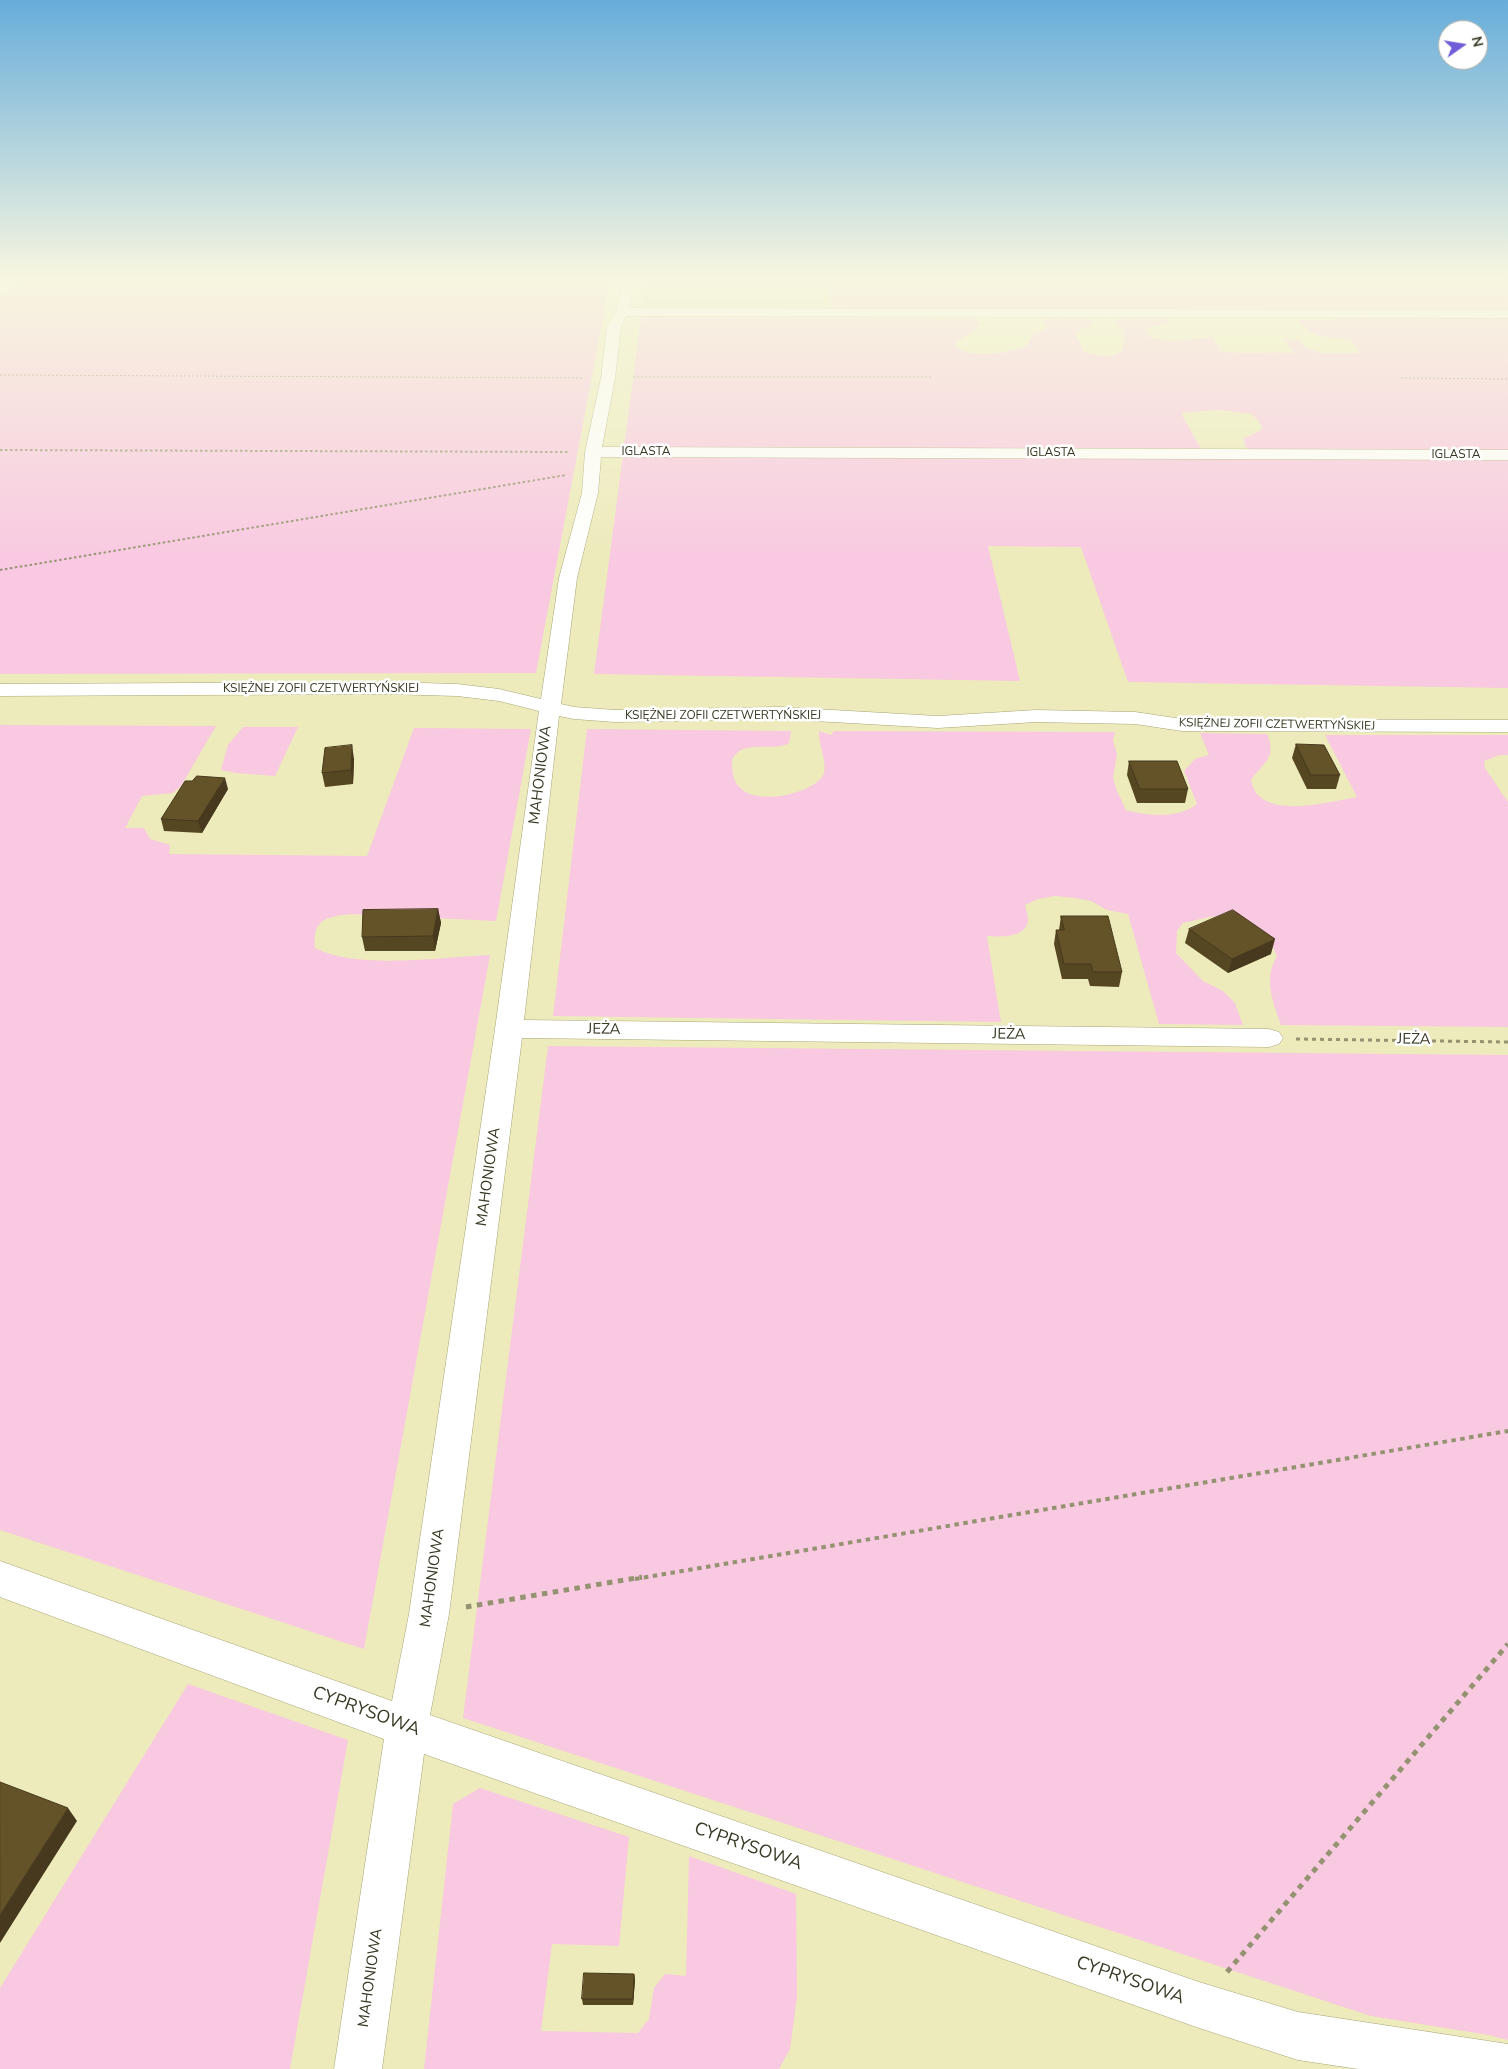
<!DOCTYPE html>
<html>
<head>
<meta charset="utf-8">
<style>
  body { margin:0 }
  #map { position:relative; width:1508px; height:2069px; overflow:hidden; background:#edebbb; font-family:"Nunito Sans",sans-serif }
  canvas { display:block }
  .north { position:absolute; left:1438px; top:20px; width:50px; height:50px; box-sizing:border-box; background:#fff; border:1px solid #b0b0a8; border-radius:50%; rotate:77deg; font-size:14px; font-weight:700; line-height:20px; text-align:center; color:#393925 }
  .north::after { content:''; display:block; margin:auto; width:18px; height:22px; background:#705dd8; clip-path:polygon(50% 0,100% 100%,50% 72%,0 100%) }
</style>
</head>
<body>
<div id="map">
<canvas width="1508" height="2069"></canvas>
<div class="north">N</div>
</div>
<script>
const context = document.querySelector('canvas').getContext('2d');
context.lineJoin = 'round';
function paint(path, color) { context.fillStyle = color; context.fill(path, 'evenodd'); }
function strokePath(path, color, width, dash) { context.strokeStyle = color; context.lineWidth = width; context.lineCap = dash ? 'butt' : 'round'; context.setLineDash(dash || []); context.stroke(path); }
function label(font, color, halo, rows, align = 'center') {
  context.font = font + ' "Nunito Sans",sans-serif'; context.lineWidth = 5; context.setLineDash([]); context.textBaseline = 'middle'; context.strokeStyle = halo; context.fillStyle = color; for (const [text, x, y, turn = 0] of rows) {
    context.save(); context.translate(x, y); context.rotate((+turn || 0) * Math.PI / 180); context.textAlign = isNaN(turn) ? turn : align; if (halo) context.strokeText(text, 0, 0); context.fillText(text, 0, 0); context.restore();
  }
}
paint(new Path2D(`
  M646,275H825L832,309H642Z`), '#e5e3ab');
paint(new Path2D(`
  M29,275H611L536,673L0,674V297Z
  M825,275H1508V312L832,309Z
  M1335,316L1508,317V450L1248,449L1245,446L1244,438L1260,431L1263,427L1252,414L1219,410L1181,413L1201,449L624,447L641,318L976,319L980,323C975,335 962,336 954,344C962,360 1009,353 1024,347C1030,344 1029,339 1033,335C1036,331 1043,331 1047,328L1043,319H1091L1090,325L1078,331L1076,336L1084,351C1096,356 1112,360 1123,350L1124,331L1118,325L1117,319H1167L1168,324L1149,327L1147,331L1152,338L1174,341L1212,337L1221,351C1245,355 1269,351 1294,353L1284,339L1299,340L1305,347L1320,353H1358L1359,350L1350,340C1323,335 1319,342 1298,320H1338Z
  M623,455L1508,459V688L1128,682L1081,547L988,546L1020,681L594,674Z
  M0,725L216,726L181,786L173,793L142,796L125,828H144L150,839L170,845L169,854L367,856L414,728L531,729L496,921L351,914C327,917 312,918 315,948C356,970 443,957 490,955L364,1649L0,1530Z
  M243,727H298L275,776L236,773L221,770L228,745Z
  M587,729L791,731L789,743C774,752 747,740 735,755C730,760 732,767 733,773C738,814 818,794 824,773C827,760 818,744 819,731L832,735L833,731L1115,732L1113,741L1117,754L1113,778L1117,791L1126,810C1148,816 1178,819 1197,804L1184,771L1195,759L1209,755L1200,733L1267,734C1277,758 1264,762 1251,780C1258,822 1328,802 1357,797L1325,735H1508V755H1500L1484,761L1485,768L1508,802V1027L1281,1025C1273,1002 1263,979 1277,956L1271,943L1228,916L1209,917L1183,923L1177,931L1176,953L1203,981L1223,991L1235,1003L1243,1025L1159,1024L1128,914L1107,910L1091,901L1075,898L1055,896L1038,899L1025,905C1026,910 1028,915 1028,920C1027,938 1000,937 987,936L1001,1022L553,1016Z
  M548,1046L1508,1055V2040L1489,2035L1371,2016L463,1718Z
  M188,1684L348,1740L290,2069H0V1988Z
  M480,1788L629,1837L619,1946L552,1944L541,2031L638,2033L649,2019L654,1988L665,1974L686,1976L689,1856L796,1894L797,1997L790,2049L779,2069H424L453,1804Z`), '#f9c8e1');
const minor = new Path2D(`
  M13,275H27L4,294L0,295V285Z
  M627,284L633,288L629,308L1508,310V318L626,316L621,327L615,378L602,447L1508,450V460L601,457L598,493L577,578L561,704L574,707L615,710L779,707L938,716L1036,710L1135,712L1182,719L1508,720V732L1182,731L1135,724L1036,722L938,728L779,719L615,722L574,719L559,716L524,1020L1269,1029L1279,1032L1283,1038L1279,1044L1269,1047L522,1038L449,1614L430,1715L1199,1982L1298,2012L1508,2044V2069H1358L1298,2060L1199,2028L424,1754L382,2069H334L384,1739L0,1597V1561L392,1701L409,1614L495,1029L539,711L499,701L457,696L388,694L0,696V684L388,682L457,684L499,689L541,699L559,578L582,493L585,452L601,378L607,327L616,312L621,288Z`);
strokePath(minor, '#a7a577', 1);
strokePath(new Path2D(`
  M0,375L584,378
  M633,377H931
  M1401,378L1508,379`), '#949371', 1, [2, 2]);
strokePath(new Path2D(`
  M0,450L568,452
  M0,570L566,475`), '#949371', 2, [2.5, 2.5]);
strokePath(new Path2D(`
  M1296,1039L1508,1042`), '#949371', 3, [4, 4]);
strokePath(new Path2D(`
  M635,1579L1508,1431`), '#949371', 4, [4.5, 4.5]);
strokePath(new Path2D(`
  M466,1607L642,1577
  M1227,1972L1508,1644`), '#949371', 5, [5.5, 5.5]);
paint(minor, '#fff');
paint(new Path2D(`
  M1296,744L1340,775L1336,789H1307L1292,758Z
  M354,759L353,784L325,787L322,773Z
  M1129,761L1188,789L1185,803H1137L1127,775Z
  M192,781L228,789L202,833L164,831L161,819Z
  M438,909L441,923L435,951H365L362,937Z
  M1061,916L1122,972L1119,987L1090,986L1088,979H1062L1054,944L1056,930H1059Z
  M1189,929L1271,954L1228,973L1185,943Z
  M634,1974L635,1980L633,2005H583L582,1999Z`), '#564723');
paint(new Path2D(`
  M352,745L354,759L353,784L351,770Z
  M225,778L228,789L202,833L198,821Z
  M438,909L441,923L435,951L433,936Z
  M1275,939L1271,954L1228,973L1232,959Z
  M68,1808L77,1821L0,1943V1915Z
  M634,1974L635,1980L633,2005V1999Z`), '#46391d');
const building = new Path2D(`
  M1296,744L1324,745L1340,775H1311Z
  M352,745L351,770L322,773L325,748Z
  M1129,761H1177L1188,789H1140Z
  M197,776L225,778L198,821L161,819L185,781H192Z
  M438,909L433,936L362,937L363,910Z
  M1233,910L1275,939L1232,959L1189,929Z
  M1061,916H1108L1122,972H1093L1091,964H1064L1056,930H1064Z
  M0,1782L68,1808L0,1915Z
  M584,1973L634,1974L633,1999H582Z`);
paint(building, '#645229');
strokePath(building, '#46391d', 1);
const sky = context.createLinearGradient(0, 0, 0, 565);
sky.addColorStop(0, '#67adda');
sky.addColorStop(0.49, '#f7f6e0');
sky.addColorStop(1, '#f7f6e000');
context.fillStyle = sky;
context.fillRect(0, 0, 1508, 565);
label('12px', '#393925', '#fff', [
  ["IGLASTA",646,452],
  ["IGLASTA",1051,453],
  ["IGLASTA",1456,455],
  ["KSIĘŻNEJ ZOFII CZETWERTYŃSKIEJ",321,689],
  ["KSIĘŻNEJ ZOFII CZETWERTYŃSKIEJ",723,716],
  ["KSIĘŻNEJ ZOFII CZETWERTYŃSKIEJ",1277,725,1]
]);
label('15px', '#393925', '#fff', [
  ["MAHONIOWA",541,775,-83],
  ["JEŻA",604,1030,1],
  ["JEŻA",1009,1035,1],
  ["JEŻA",1414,1040,1],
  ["MAHONIOWA",489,1177,-82],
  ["MAHONIOWA",433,1578,-82],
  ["MAHONIOWA",371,1978,-82]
]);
label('18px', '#393925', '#fff', [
  ["CYPRYSOWA",366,1712,20],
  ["CYPRYSOWA",748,1847,19],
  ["CYPRYSOWA",1130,1981,19]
]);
</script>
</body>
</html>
